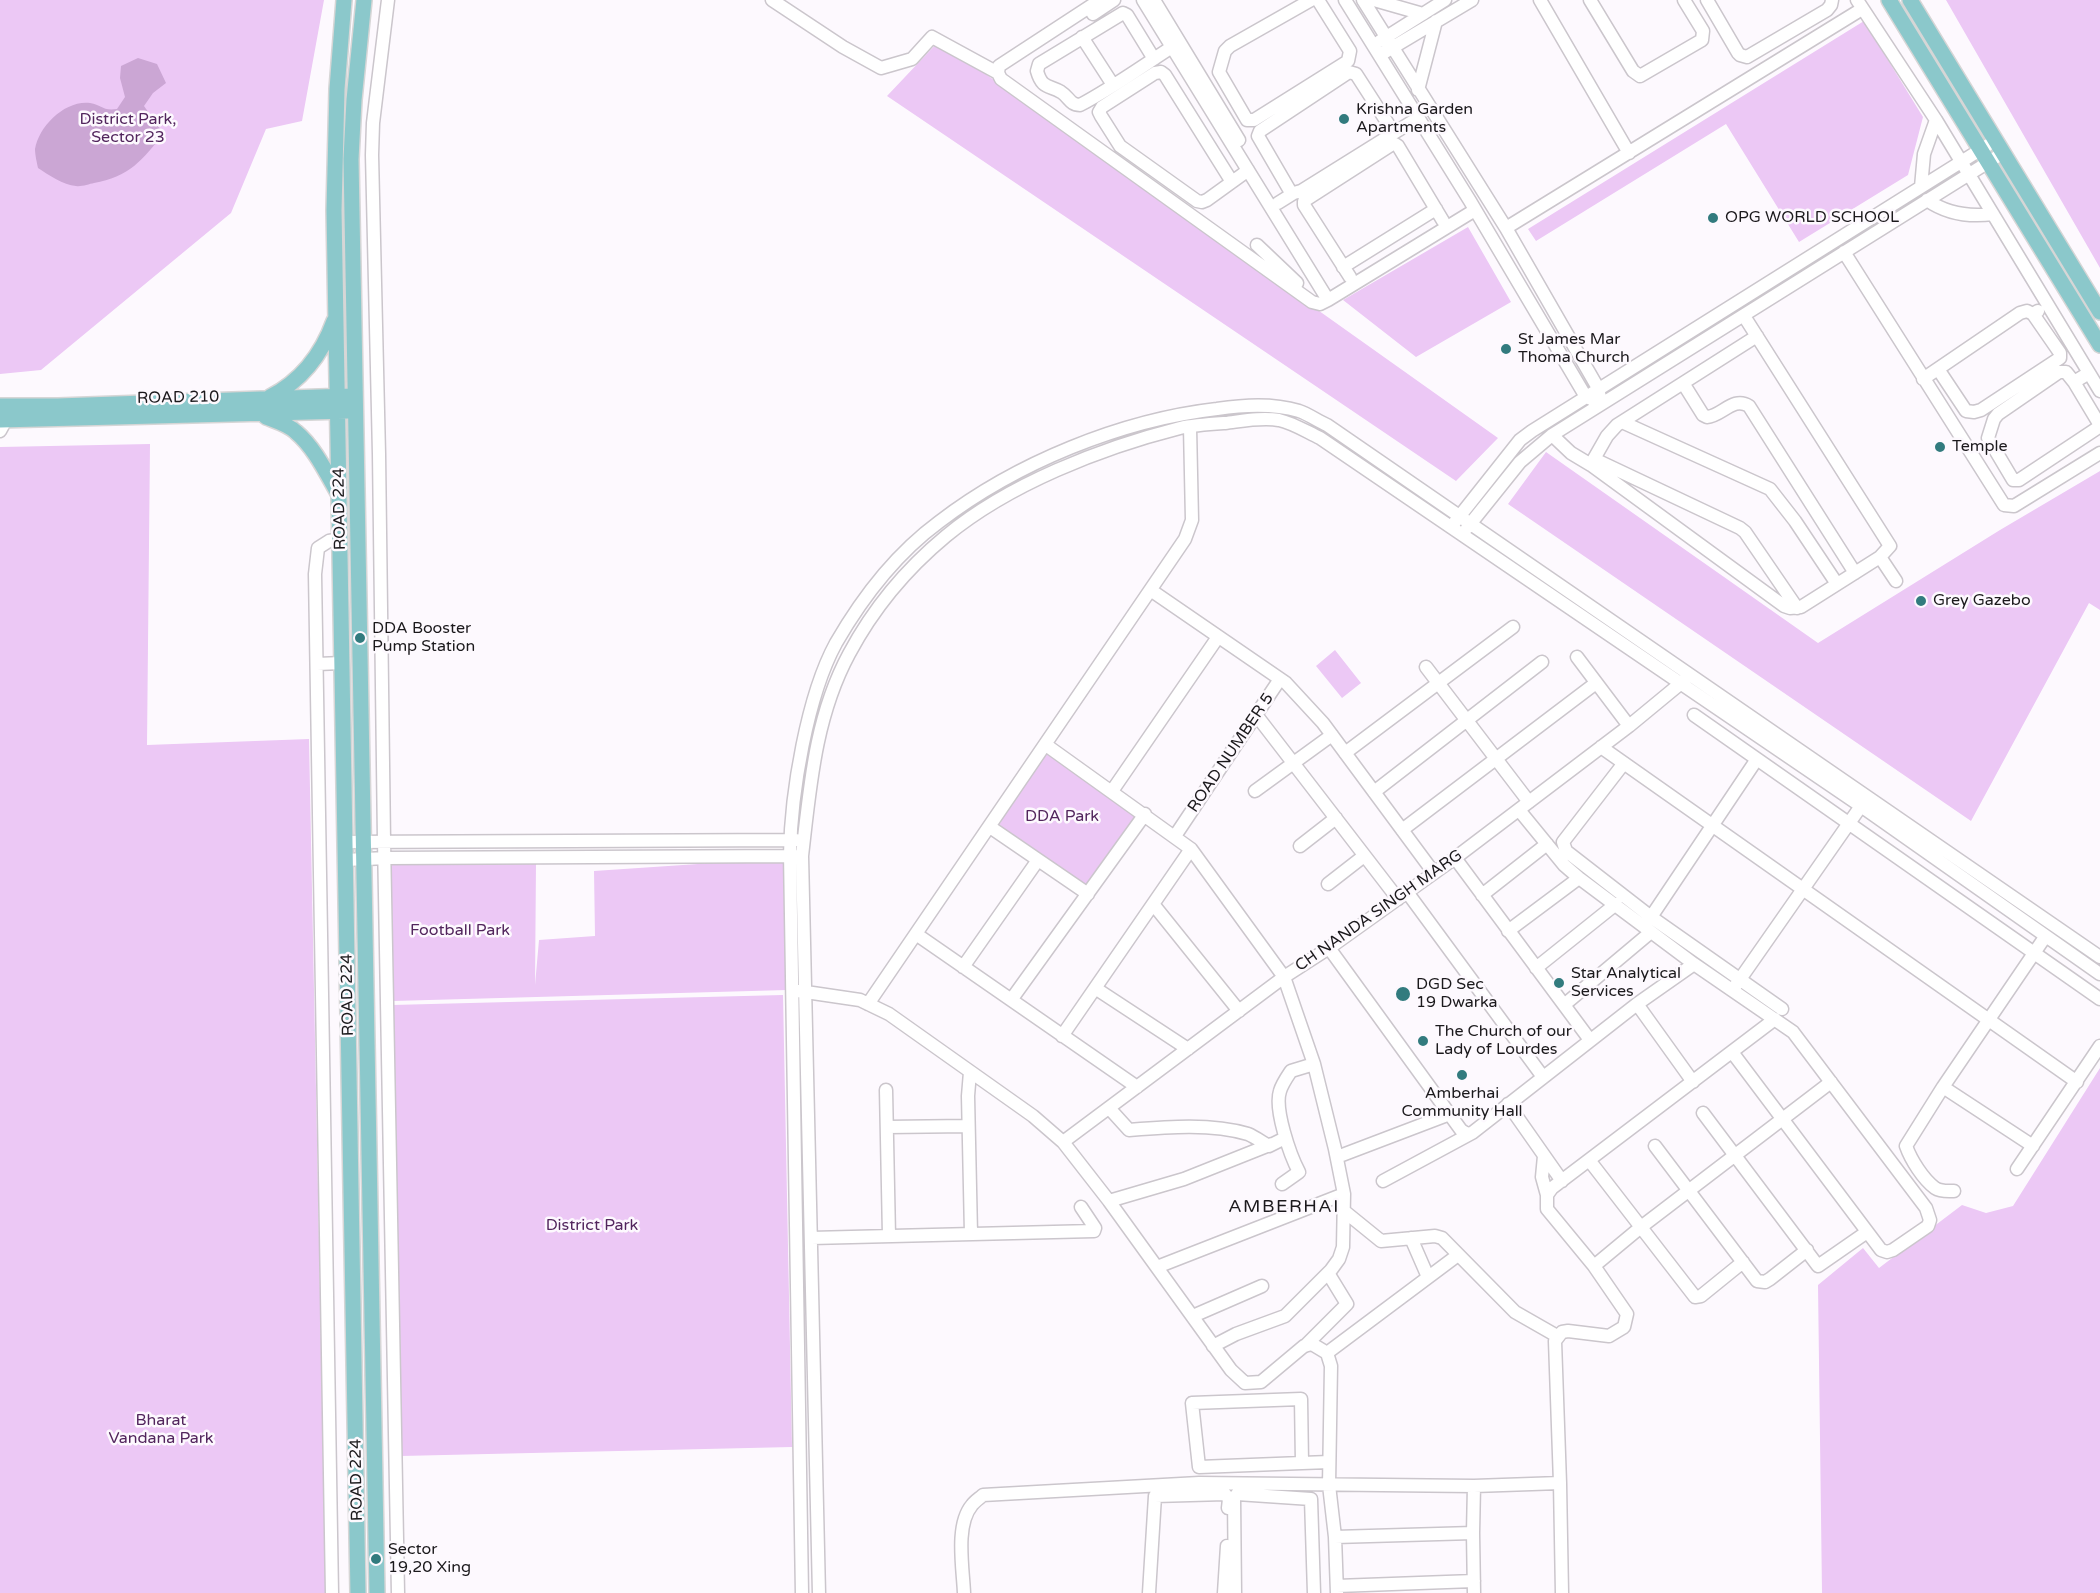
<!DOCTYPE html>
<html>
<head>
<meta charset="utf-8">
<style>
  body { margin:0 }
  canvas { display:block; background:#fdf9fe }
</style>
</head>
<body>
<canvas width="2100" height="1593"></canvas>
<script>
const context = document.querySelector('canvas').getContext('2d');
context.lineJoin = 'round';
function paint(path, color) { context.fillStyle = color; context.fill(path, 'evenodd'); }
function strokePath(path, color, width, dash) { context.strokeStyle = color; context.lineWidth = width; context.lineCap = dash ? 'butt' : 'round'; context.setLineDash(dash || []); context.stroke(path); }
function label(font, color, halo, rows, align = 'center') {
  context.font = font + ' "Varela Round",sans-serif'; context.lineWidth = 5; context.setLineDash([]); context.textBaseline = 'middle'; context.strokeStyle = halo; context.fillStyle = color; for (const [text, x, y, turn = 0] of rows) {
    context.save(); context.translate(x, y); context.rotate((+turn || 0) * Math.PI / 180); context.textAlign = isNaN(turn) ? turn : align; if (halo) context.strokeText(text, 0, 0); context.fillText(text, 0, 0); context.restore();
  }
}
paint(new Path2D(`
  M0,0H324L302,121L266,129L231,213L41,370L0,374Z
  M1946,0H2100V268Z
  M1864,21L1923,117L1908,175L1799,242L1726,124L1536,241L1528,229Z
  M939,41L1498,438L1456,481L887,96Z
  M1468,227L1511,302L1416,357L1343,300Z
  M150,444L147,745L309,739L326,1593H0V447Z
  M1546,452L1818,643L2000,530L2100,471V610L2089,603L1971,821L1508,504Z
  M1335,650L1361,683L1342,698L1316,666Z
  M1047,748L1143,813L1087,890L995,831Z
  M787,858V990L393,1001L390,862L536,863L535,985L539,940L595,936L594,871Z
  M783,995L792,1447L401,1456L392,1005Z
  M2100,1068V1593H1822L1818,1285L1863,1248L1879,1268L1962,1205L1986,1213L2013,1206Z`), '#ecc8f5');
paint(new Path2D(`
  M138,58L157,64L166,83L153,93L144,106L163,133C144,160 128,177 94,183C89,184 81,187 76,186C63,185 49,175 38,168C37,163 35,155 35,149C39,126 65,100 90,103C102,105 102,111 117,109L125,97L120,78L121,66Z`), '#cba6d4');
const minor = new Path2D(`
  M388,0L373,123L372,155L379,454L384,841L398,1593
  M772,0L843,47L881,68L912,59L932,37L998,73
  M1100,0L999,66L998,73L1001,79L1312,302L1320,304L1328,300L1475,210
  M1143,0L1328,300
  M1154,0L1239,140
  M1311,0L1230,46L1225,51L1219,72L1247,120H1254L1348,61L1350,51L1318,0
  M1345,0L1470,201L1586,397L1601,403L1598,388L1506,228L1363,0
  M1374,0L1423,14
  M1540,0L1629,153
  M1590,0L1633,71L1640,76L1702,40L1703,31L1684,0
  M1707,0L1738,53L1740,55L1747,57L1827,10L1831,5L1832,0
  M1857,0L1936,120L2100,391
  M1093,14L1114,0
  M1082,37L1113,85
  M1380,41L1445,0
  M1385,52L1472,0
  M1154,59L1127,15L1123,13L1039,64L1037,71C1042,89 1049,85 1061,92C1069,97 1070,105 1080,105C1112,88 1141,67 1172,47
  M1418,90L1436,21
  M1394,133L1356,74L1349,72L1260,131L1258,136L1290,191L1294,193L1301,191L1418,118
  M1232,182L1165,75L1161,72L1155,73L1102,107L1099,112L1101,116L1120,146L1197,201L1202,202L1207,200L1243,174L1248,170
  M1921,187L1924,154L1936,120
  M1927,200C1947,214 1970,217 1993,214
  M1278,203L1294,193
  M1506,228L1862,9
  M1257,245L1297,283
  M1844,252L2004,505L2014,506L2100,453
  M1343,267L1436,209
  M1350,277L1304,205V201L1391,145L1395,144L1398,146L1443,221
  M1938,369L1966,411L1974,412L1981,410L2060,358V353L2033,314
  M1923,379L2020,313L2027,311L2033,314L2038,311
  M2074,382L2098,422L2099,427L2019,480H2013L1988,438L1994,419L1998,414L2059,372H2066L2074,382L2089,373
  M1683,383L1703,415L1707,417C1722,416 1733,396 1749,406L1855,573
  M1622,422L1770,489L1795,521L1837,584
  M0,431L6,420
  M1552,435L1571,453L1591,465L1784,606L1790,608L1801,607L1880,557L1890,546L1744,316
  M1594,459L1740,528L1745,532L1797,608
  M1591,464L1607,436L1617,425L1757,336
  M1455,522L1520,440L1532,431L1988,145
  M1467,528L1520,462L1552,435L2003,153
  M1880,557L1896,581
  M1152,591L1286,683L1323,723L1434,873
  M1577,657L1629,726
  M317,664L342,663
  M1426,667L1529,802
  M1694,715L2100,999
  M1257,716L1398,899
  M1046,745L1191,849L1284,977L1314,1064L1335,1149L1344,1194L1343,1247L1339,1259L1331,1270L1285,1316L1236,1334L1213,1346
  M1601,747L2077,1082
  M1345,753L1513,627
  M1624,763L1563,842L1566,851L1651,917L1782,1009
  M1112,791L1218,637
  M1255,791L1332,735
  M1374,792L1542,662
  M1519,810L1564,865L1579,878L1694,964L1793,1032L1926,1208L1930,1220L1928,1226L1893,1250L1887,1252L1881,1250L1732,1052
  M990,827L1088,894
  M1402,830L1596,683
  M1175,836L1280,679
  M345,842L796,840
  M1300,846L1336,818
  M1455,858L1590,1040
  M346,860L386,858L798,856
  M1328,884L1364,856
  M1407,892L1543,1077
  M1482,895L1547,844
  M1153,904L1239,1011
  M1651,917L1757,759
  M1508,931L1579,878
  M916,934L1137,1087
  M1329,948L1461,1130L1467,1134L1472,1133
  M963,967L1038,860
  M1536,968L1616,904
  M1736,985L1861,806
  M1095,988L1188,1049
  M799,991L860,1000L889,1014L1033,1116L1063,1142L1109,1201L1231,1370L1245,1383L1261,1382L1304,1346L1312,1344L1327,1353L1331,1366L1329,1485L1335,1537L1337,1593
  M1011,1000L1145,814
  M868,1004L1185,539L1192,520L1190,427
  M1637,1004L1693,1082
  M1564,1005L1651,932
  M1062,1036L1191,849
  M970,1072L968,1096L971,1234
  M1943,1087L2033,1146
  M886,1090L889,1236
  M1508,1104L1562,1181
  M1109,1108L1129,1130C1166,1127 1211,1123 1248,1134C1255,1137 1262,1142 1269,1146L1285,1138
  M1703,1113L1818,1266L1867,1232
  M887,1127L968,1126
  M1063,1142L1284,977L1329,948L1455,858L1629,726L1686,679
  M1655,1146L1757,1281L1765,1282L1770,1279L1807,1250
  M1544,1156L1542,1177L1547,1195
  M1337,1157L1450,1114
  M1589,1160L1695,1297L1701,1296L1743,1262
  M2017,1169L2100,1046
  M1383,1181L1472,1133L1637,1004L1694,964
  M1282,1184L1299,1172C1290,1155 1274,1109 1280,1091C1282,1084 1287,1077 1291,1071L1314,1064
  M1954,1191C1948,1191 1941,1192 1935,1188C1923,1179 1911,1160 1906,1146L1943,1087L2045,937
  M1109,1201L1184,1179L1272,1144
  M1344,1211L1381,1241L1435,1236L1442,1238L1515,1312L1557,1336
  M811,1238L1094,1231L1095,1228L1081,1207
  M1411,1238L1428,1277
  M1594,1266L1641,1227L1831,1082
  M1157,1267L1344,1194
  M1193,1316L1262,1286
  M1305,1346L1347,1304L1328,1273
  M1327,1353L1458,1255
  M1302,1463L1199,1467L1192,1403L1301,1399L1302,1463L1329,1462
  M1335,1537L1473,1533
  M1337,1586L1474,1581
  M332,1593L315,574L318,548L329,541L340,539
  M802,1593L790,854C791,793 807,696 836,643C862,598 897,553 939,522C1016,463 1121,420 1217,409C1244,405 1272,403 1299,411C1308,414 1318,421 1327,425L2100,957
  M819,1593L802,856C810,787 815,717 849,654C874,607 905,570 946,536C1009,484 1101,448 1180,428C1194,425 1210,424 1225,423C1242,421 1261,417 1279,420C1293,423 1307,432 1320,438L1861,806L2100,974
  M964,1593C963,1568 955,1525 972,1505C975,1501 980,1498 983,1495L1199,1483L1474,1486L1560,1483
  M1149,1593L1155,1496L1225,1494L1229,1499L1228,1508
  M1224,1593L1227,1546
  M1235,1593L1234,1498L1237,1494L1311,1499L1314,1593
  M1474,1593L1473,1533L1474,1486
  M1562,1593L1560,1483L1555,1341L1562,1332L1568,1331L1609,1336L1624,1327L1627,1314L1594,1266L1547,1209V1195L1552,1188L1775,1019`);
const major = new Path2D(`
  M344,0L337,89L334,210L358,1593
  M364,0L354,100L351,159L377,1593
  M1889,0L2100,345
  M1910,0L2100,312
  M270,397C301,381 322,354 334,321
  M0,406H58L348,396
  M266,417C276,421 288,424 296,432C314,447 326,472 338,493
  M0,420L347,411`);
strokePath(minor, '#cbc6cc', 15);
strokePath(major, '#d6d6d6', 18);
strokePath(minor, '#fff', 12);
strokePath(major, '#8bc8cb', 15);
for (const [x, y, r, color] of [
  [1344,119,6,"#327b7e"],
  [1713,218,6,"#327b7e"],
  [1506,349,6,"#327b7e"],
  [1940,447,6,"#327b7e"],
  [1921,601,6,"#327b7e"],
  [360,638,6,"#327b7e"],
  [1559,983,6,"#327b7e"],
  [1403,994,8,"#327b7e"],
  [1423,1041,6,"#327b7e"],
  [1462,1075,6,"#327b7e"],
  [376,1559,6,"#327b7e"]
]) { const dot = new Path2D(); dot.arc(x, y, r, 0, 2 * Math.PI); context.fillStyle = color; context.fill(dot); strokePath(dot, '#fdf9fe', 2); }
label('16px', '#1b191c', '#fdf9fe', [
  ["Krishna Garden",1356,110],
  ["Apartments",1356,128],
  ["OPG WORLD SCHOOL",1725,218],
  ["St James Mar",1518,340],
  ["Thoma Church",1518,358],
  ["Temple",1952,447],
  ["Grey Gazebo",1933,601],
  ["DDA Booster",372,629],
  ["Pump Station",372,647],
  ["Star Analytical",1571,974],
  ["Services",1571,992],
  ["DGD Sec",1416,985],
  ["19 Dwarka",1416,1003],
  ["The Church of our",1435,1032],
  ["Lady of Lourdes",1435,1050],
  ["Amberhai",1462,1094,"center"],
  ["Community Hall",1462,1112,"center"],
  ["Sector",388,1550],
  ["19,20 Xing",388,1568]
], 'left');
label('16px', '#52255d', '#fdf9fe', [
  ["District Park,",128,120],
  ["Sector 23",128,138],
  ["DDA Park",1062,817],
  ["Football Park",460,931],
  ["District Park",592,1226],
  ["Bharat",161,1421],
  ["Vandana Park",161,1439]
]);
label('16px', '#1b191c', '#fdf9fe', [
  ["ROAD 210",178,398,-1],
  ["ROAD 224",340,509,-91],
  ["ROAD NUMBER 5",1231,753,-56],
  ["CH NANDA SINGH MARG",1379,911,-35],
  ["ROAD 224",348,995,-91],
  ["ROAD 224",357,1480,-91]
]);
context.letterSpacing = '1.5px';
label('18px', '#1b191c', '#fdf9fe', [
  ["AMBERHAI",1284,1207]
]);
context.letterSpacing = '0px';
</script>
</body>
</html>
